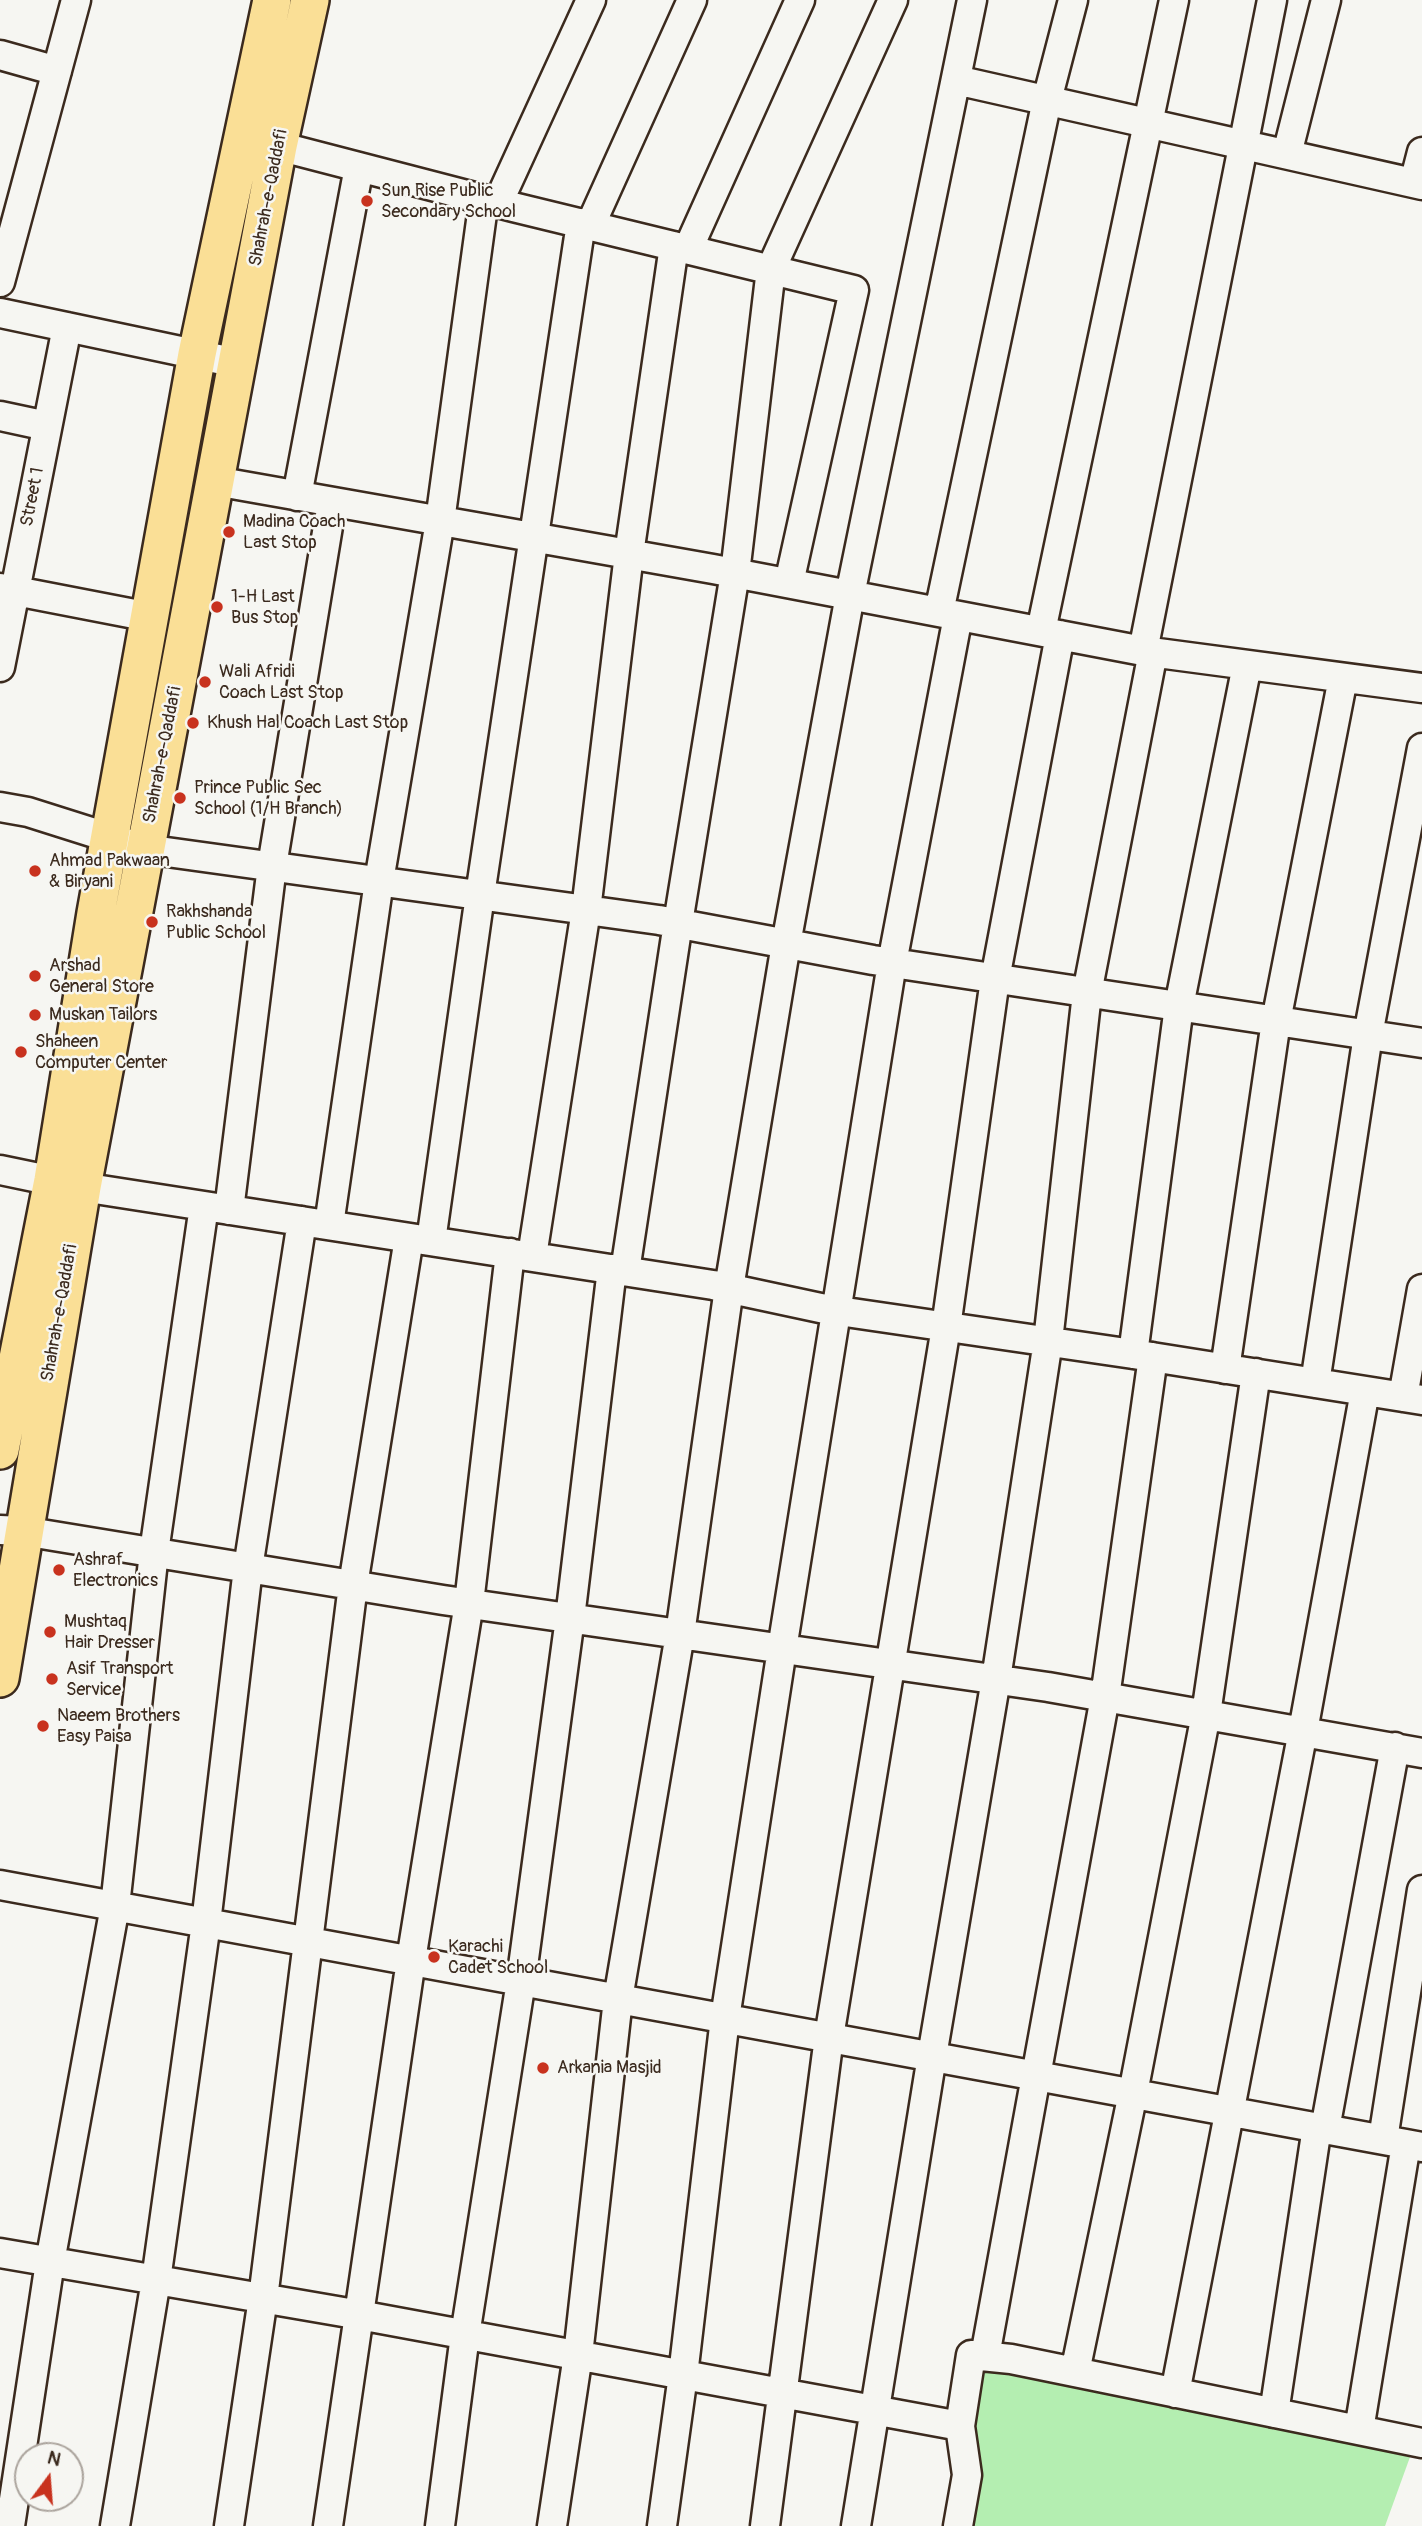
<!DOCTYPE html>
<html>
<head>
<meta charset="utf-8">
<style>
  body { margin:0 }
  #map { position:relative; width:1422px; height:2526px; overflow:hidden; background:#f6f6f2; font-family:Pangolin,sans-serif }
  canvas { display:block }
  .north { position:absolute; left:14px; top:2442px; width:70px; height:70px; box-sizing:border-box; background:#f6f6f2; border:2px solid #aba49d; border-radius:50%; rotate:16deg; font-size:19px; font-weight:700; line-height:28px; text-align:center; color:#3b2a1e }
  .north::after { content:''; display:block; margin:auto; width:24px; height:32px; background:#c8321e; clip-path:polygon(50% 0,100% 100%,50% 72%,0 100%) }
</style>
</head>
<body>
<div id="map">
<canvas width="1422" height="2526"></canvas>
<div class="north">N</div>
</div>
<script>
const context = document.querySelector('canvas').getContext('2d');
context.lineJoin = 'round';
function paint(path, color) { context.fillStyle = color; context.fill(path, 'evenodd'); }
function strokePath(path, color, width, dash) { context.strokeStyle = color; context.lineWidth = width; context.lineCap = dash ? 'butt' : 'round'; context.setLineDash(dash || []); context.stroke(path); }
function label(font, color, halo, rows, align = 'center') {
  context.font = font + ' Pangolin,sans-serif'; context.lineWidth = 5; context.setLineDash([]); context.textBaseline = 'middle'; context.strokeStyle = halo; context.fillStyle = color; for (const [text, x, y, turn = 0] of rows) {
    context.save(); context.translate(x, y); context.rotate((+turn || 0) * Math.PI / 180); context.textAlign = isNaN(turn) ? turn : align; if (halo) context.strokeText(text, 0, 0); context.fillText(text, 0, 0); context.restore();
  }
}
paint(new Path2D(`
  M994,2365L1410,2457L1385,2526H968L974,2383Z`), '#b4eeb1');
const minor = new Path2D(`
  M0,55L57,71
  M956,80L1422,185
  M278,146L513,207L854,290L789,583
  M1287,154L1326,0
  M1414,183L1422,152
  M498,203L591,0
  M590,226L692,0
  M688,249L800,0
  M0,282L76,0
  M0,313L237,363
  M0,416L47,426
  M215,481L713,569L1143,651L1422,688
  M297,496L359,167
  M0,588L150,617
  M939,612L1047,100L1073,0
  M1041,631L1174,0
  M1143,651L1272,0
  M0,667L67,327
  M0,807L28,812L145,849L659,920L873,960L1422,1043
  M0,1170L82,1187L713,1285L825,1309L1133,1354L1422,1400
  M229,1210L272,866L332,502
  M329,1225L379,881L440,521L484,199
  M431,1241L480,895L581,223
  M532,1256L586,910L629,554L674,246
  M625,1271L678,923L735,573L771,269L893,0
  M1133,1354L1179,1006L1247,665
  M1225,1369L1276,1021L1343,678
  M1315,1383L1368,1035L1422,748
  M1403,1397L1422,1289
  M0,1530L23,1531L443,1600L1048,1687L1422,1753
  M0,1885L1422,2147
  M1325,2129L1395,1747
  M1383,2139L1422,1890
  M0,2253L343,2312L960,2426
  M985,2356L1105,1697L1153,1357
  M1075,2372L1133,2093L1206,1714L1256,1373
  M1175,2393L1303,1731L1365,1391
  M1274,2413L1317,2127
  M1359,2430L1406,2144
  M10,2526L50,2262L115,1906L154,1552L204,1206
  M115,2526L156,2280L206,1923L248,1568L302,1221
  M229,2526L263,2298L353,1585L409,1238
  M328,2526L411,1960L469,1603L510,1253
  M440,2526L465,2335L521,1981L570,1618L612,1269
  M552,2526L578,2355L618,1999L680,1634L729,1288L786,944L850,595L972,0
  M662,2526L683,2375L725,2018L782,1649L892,963L958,616
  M765,2526L829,2037L946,1327L995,979L1060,635
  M856,2526L932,2056L996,1679L1048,1341L1087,993L1153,652
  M958,2526L967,2475L960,2426L971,2355L1011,2359L1422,2443`);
const major = new Path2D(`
  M0,1450L53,1180L96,913L197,354L272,0
  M0,1678L82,1187L278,146L310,0`);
strokePath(minor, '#3b2a1e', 33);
strokePath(major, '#3b2a1e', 42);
strokePath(minor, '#f6f6f2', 28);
strokePath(major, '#fadf96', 37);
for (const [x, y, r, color] of [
  [367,201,7,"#c8321e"],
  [229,532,7,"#c8321e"],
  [217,607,7,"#c8321e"],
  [205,682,7,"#c8321e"],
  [193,723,7,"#c8321e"],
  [180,798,7,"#c8321e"],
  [35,871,7,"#c8321e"],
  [152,922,7,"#c8321e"],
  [35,976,7,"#c8321e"],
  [35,1015,7,"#c8321e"],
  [21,1052,7,"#c8321e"],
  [59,1570,7,"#c8321e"],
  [50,1632,7,"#c8321e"],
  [52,1679,7,"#c8321e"],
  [43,1726,7,"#c8321e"],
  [434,1957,7,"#c8321e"],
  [543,2068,7,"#c8321e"]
]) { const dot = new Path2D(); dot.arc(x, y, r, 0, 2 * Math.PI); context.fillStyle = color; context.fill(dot); strokePath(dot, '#f6f6f2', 2.5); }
label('18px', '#3b2a1e', '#f6f6f2', [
  ["Sun Rise Public",381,191],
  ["Secondary School",381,212],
  ["Madina Coach",243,522],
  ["Last Stop",243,543],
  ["1-H Last",231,597],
  ["Bus Stop",231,618],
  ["Wali Afridi",219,672],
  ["Coach Last Stop",219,693],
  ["Khush Hal Coach Last Stop",207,723],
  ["Prince Public Sec",194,788],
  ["School (1/H Branch)",194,809],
  ["Ahmad Pakwaan",49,861],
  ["& Biryani",49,882],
  ["Rakhshanda",166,912],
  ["Public School",166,933],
  ["Arshad",49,966],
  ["General Store",49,987],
  ["Muskan Tailors",49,1015],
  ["Shaheen",35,1042],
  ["Computer Center",35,1063],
  ["Ashraf",73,1560],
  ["Electronics",73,1581],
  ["Mushtaq",64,1622],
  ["Hair Dresser",64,1643],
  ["Asif Transport",66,1669],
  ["Service",66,1690],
  ["Naeem Brothers",57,1716],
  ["Easy Paisa",57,1737],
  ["Karachi",448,1947],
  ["Cadet School",448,1968],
  ["Arkania Masjid",557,2068]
], 'left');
label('18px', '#3b2a1e', '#f6f6f2', [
  ["Shahrah-e-Qaddafi",269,198,-79],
  ["Street 1",33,497,-79],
  ["Shahrah-e-Qaddafi",163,755,-79],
  ["Shahrah-e-Qaddafi",60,1313,-80]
]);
</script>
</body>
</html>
